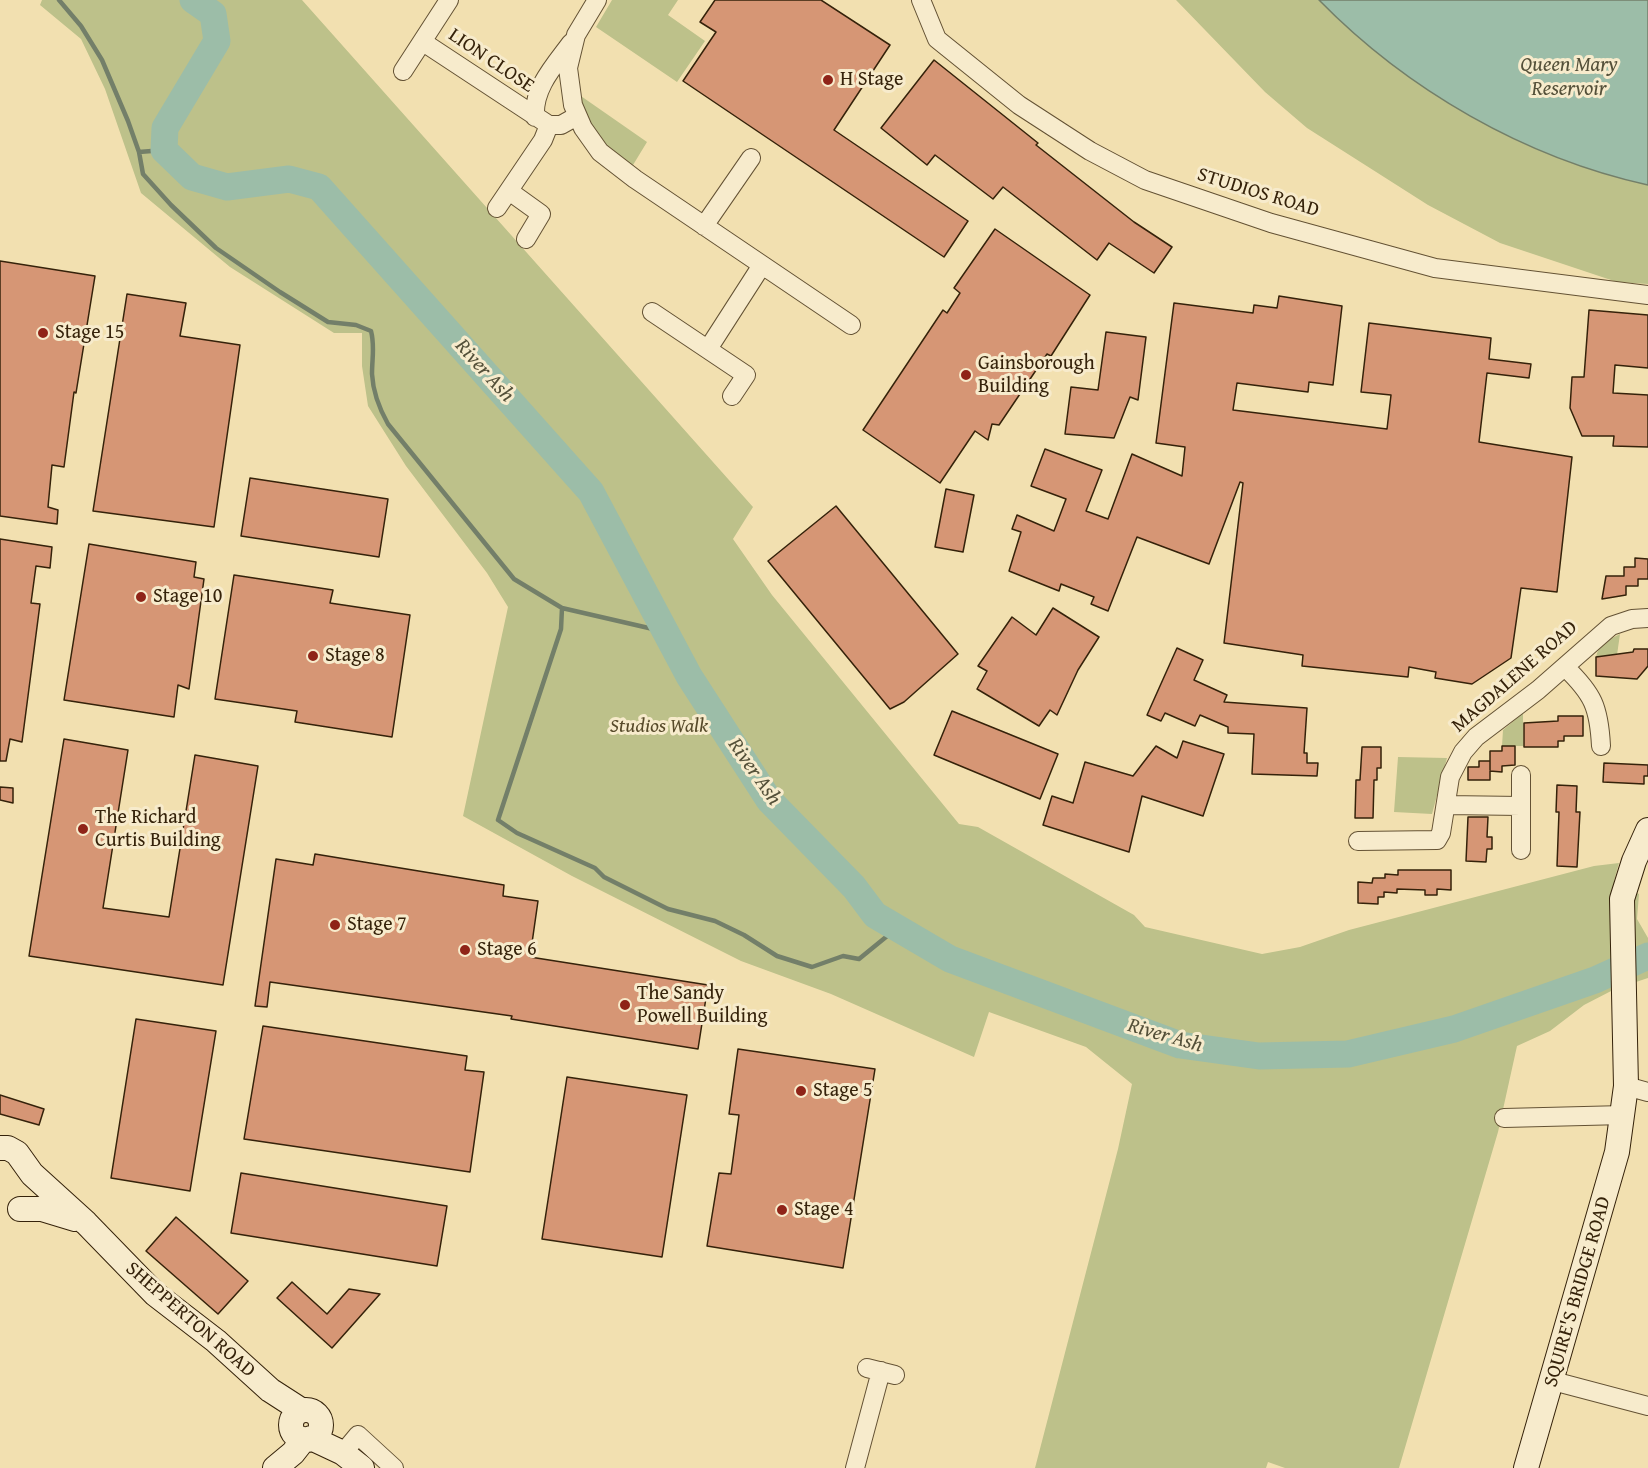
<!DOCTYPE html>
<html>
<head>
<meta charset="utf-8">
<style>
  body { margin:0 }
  canvas { display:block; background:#f2e0b0 }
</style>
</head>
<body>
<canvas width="1648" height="1468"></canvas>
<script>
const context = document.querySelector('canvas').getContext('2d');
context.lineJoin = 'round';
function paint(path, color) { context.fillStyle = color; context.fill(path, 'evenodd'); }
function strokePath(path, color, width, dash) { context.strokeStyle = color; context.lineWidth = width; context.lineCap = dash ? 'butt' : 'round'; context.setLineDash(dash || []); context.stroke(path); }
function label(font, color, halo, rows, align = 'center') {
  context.font = font + ' "Gentium Book Plus",serif'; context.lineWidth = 6; context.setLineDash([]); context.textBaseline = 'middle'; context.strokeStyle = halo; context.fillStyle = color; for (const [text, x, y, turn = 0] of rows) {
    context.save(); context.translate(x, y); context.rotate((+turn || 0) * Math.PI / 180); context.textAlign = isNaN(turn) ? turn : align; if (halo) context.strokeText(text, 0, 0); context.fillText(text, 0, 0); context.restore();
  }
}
paint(new Path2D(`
  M42,0H302L753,507L733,539L772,595L959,824L978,827L1134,915L1145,927L1262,954L1300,947L1349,930L1594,866L1619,863L1614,881L1639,894L1637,919L1648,938V978L1615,989L1584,1005L1550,1031L1517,1046L1498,1132L1399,1468H1285L1268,1462L1266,1468H1035L1118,1149L1132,1084L1086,1047L989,1012L974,1057L831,994L741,961L572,876L463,816L508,607L487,573L406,466L368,406L362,366V333H334L230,267L141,193L105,89L81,39L40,5Z
  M612,0H678L668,15L705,41L677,82L596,27Z
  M1176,0H1319C1407,90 1525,158 1648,185V284L1617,282L1500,243L1428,205L1307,128L1265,92Z
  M578,94L647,142L633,165C604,149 587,126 578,94Z
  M1620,634L1617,655L1596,657C1598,645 1610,639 1620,634Z
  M1523,713V746H1502L1503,730Z
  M1398,757L1447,758L1432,814L1394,812Z`), '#bdc18a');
const water = new Path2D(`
  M1319,0H1648V185C1525,158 1407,90 1319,0Z`);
paint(water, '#9cbda8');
strokePath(water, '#737f69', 1.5);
strokePath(new Path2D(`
  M59,0L81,26L102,60L128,121L139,152L143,174L171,205L216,248L280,292L328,322L356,325L371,331C375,346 372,358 372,374C373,393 379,408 388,424L514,579L562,608L666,632
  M139,152L164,150
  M562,608L561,629L498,820L517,833L595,868L604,877L668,909L715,921L744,935L777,956L812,967L843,956L859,959L897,928`), '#737f69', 4.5);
strokePath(new Path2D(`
  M193,0L213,14L217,41L165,128L164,150L192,177L227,187L289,179L319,187L591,492L689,676L769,800L854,887L875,915L950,959L1180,1045L1259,1056L1348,1054L1454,1029L1595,980L1648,956`), '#9cbda8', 27);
const building = new Path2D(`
  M715,0H821L890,45L834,130L968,221L944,257L683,81L716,32L700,22Z
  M934,60L1038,143L1036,145L1134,222L1172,247L1154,273L1109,243L1097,260L1003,187L993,199L935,155L927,165L881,128Z
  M995,229L1090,295L1051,356L1047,354L999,425L992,424L988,440L975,431L940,483L863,430L943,310L947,313L960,293L954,288Z
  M0,261L95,276L76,393L74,392L64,467L52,465L48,507L58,510L57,524L0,516Z
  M127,294L186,303L180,336L240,345L214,527L93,511Z
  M1279,296L1342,306L1333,385L1309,382L1308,392L1237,383L1233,410L1387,429L1391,395L1361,392L1369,323L1491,338L1489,359L1531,364L1529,378L1487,373L1479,442L1572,457L1557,592L1521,588L1511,658L1472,684L1435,678L1436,672L1409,667L1408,677L1302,666L1303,655L1224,643L1243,483L1240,482L1209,564L1137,537L1108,611L1091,604L1094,597L1061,584L1059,591L1009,571L1021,532L1012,529L1017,515L1054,531L1066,499L1031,486L1045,449L1102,470L1086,511L1108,519L1132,454L1182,476L1185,447L1156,443L1174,303L1253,313L1254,305L1277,308Z
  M1589,310L1648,315V368L1615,365L1613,393L1648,395V447L1613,446L1614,436H1582L1570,408L1572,377H1584Z
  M1106,332L1146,337L1138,400L1130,397L1114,438L1065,434L1071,387L1098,390Z
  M250,478L388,499L379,557L241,536Z
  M946,489L974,495L963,552L935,547Z
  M836,506L958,654L904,702L890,709L768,561Z
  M0,539L52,547L50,568L36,566L31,603L40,604L22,742L10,739L6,761H0Z
  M89,544L196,562L194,577L204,579L189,689L178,685L174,717L64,700Z
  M1635,558L1648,559V579H1638V586H1626V595L1602,599L1606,576H1624V567H1635Z
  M234,575L333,590L330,603L410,615L392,737L295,722L297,711L215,699Z
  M1053,608L1099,637L1078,670L1057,715L1050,710L1039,726L977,689L987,671L978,666L1012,617L1036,635Z
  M1177,648L1203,660L1194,680L1227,695L1224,702L1307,708L1304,753H1307V763H1318L1317,776L1252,774L1254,734L1228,733V727L1200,715L1195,726L1165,713L1161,721L1147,715Z
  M1634,649H1648V666L1637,679L1596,676V657L1633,652Z
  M952,711L1058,754L1040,799L934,755Z
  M1558,716H1583V736H1564V741H1558V747H1524V723L1558,721Z
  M64,739L128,750L103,908L169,917L195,755L258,766L223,985L29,956Z
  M1183,741L1224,754L1203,816L1142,796L1129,852L1043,825L1052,796L1073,803L1085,762L1133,776L1156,746L1177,758Z
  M1502,746H1515V765L1502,766V772L1490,771V780H1468V767H1479V761H1490V770V751H1502Z
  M1362,747H1381V768H1377V780H1374L1373,818H1355L1356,780H1360Z
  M1604,763L1648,765V776H1644V784L1603,782Z
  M1557,785L1577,786L1576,812H1580L1577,867L1557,866L1559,812H1556Z
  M0,787L13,788V803L0,800Z
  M1468,817H1488L1487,837H1492V849H1487L1486,862L1466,861Z
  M315,854L504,885L503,896L538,901L530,957L708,985L698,1049L511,1019L512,1016L270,982L267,1007L255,1006L276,859L313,865Z
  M1398,870H1451V890L1437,889V895H1425V890L1397,889V893L1384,892V897H1378V904L1358,903V882L1372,883L1373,878H1385V874L1398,875Z
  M136,1019L216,1031L190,1191L111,1178Z
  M263,1026L467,1056L465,1070L484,1072L470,1172L244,1139Z
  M738,1049L875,1069L843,1268L707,1246L719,1173L731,1174L739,1115L729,1114Z
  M567,1077L687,1095L662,1257L542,1239Z
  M0,1095L44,1109L39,1125L0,1114Z
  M241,1173L447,1206L437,1266L231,1233Z
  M176,1217L248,1281L218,1314L146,1251Z
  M292,1282L327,1314L349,1289L380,1294L332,1348L277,1298Z`);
paint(building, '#d69675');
strokePath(building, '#35220a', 1.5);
const street = new Path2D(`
  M597,0L576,35L568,68L573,105L583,128L600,152L635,179L851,325
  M921,0L937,39L1019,105L1090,151L1145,180L1271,223L1435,268L1648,295
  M423,42L549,125H561L577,116
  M403,71L449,0
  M535,117C533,88 554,66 571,43
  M509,191L541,214L526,239
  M497,208L543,140L549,125
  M704,226L751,158
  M652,312L746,375L732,396
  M708,349L762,265
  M1565,667C1593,694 1599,707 1601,746
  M1521,775V850
  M1446,805L1521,806
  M1358,841L1437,840L1441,833L1450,777L1463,752L1476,737L1538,690L1611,626L1632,619L1648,618
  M1626,1086L1648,1092
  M1504,1118L1624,1115
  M867,1368L895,1375
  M1553,1381L1648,1406
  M343,1453L358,1435L394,1468
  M855,1468L881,1371`);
const secondary = new Path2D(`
  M0,1148H8L17,1153L32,1174L86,1223L155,1294L216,1341L270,1390L301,1410
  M20,1209H42L75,1219
  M291 1425a15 15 0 1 1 30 0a15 15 0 1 1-30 0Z
  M311,1438L343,1453L362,1468
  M275,1468L293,1453L304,1439
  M1526,1468L1617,1152L1626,1086L1622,899L1634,861L1648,830`);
strokePath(street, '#645234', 20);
strokePath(secondary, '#35220a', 26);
strokePath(street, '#f7ebcc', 18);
strokePath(secondary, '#f7ebcc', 24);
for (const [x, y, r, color] of [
  [828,80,6,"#8f2418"],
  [43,333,6,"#8f2418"],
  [966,375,6,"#8f2418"],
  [141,597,6,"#8f2418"],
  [313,656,6,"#8f2418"],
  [83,829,6,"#8f2418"],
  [335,925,6,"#8f2418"],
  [465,950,6,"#8f2418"],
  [625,1005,6,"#8f2418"],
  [801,1091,6,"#8f2418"],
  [782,1210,6,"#8f2418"]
]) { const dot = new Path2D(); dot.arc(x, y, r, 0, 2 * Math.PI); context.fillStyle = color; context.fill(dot); strokePath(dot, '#f7ebcc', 2); }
label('20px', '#35220a', '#f7ebcc', [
  ["LION CLOSE",491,61,34],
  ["STUDIOS ROAD",1258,193,17],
  ["MAGDALENE ROAD",1515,677,-41],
  ["SQUIRE'S BRIDGE ROAD",1578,1292,-74],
  ["SHEPPERTON ROAD",190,1320,41]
]);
label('20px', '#35220a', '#f7ebcc', [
  ["H Stage",840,80],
  ["Stage 15",55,333],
  ["Gainsborough",978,364],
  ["Building",978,387],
  ["Stage 10",153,597],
  ["Stage 8",325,656],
  ["The Richard",95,818],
  ["Curtis Building",95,841],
  ["Stage 7",347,925],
  ["Stage 6",477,950],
  ["The Sandy",637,994],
  ["Powell Building",637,1017],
  ["Stage 5",813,1091],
  ["Stage 4",794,1210]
], 'left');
label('italic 20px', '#574a2a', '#f7ebcc', [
  ["Studios Walk",659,727]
]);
label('italic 21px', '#545039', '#f7ebcc', [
  ["Queen Mary",1569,66],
  ["Reservoir",1569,90],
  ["River Ash",484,371,48],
  ["River Ash",754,772,55],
  ["River Ash",1165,1036,16]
]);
</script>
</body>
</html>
